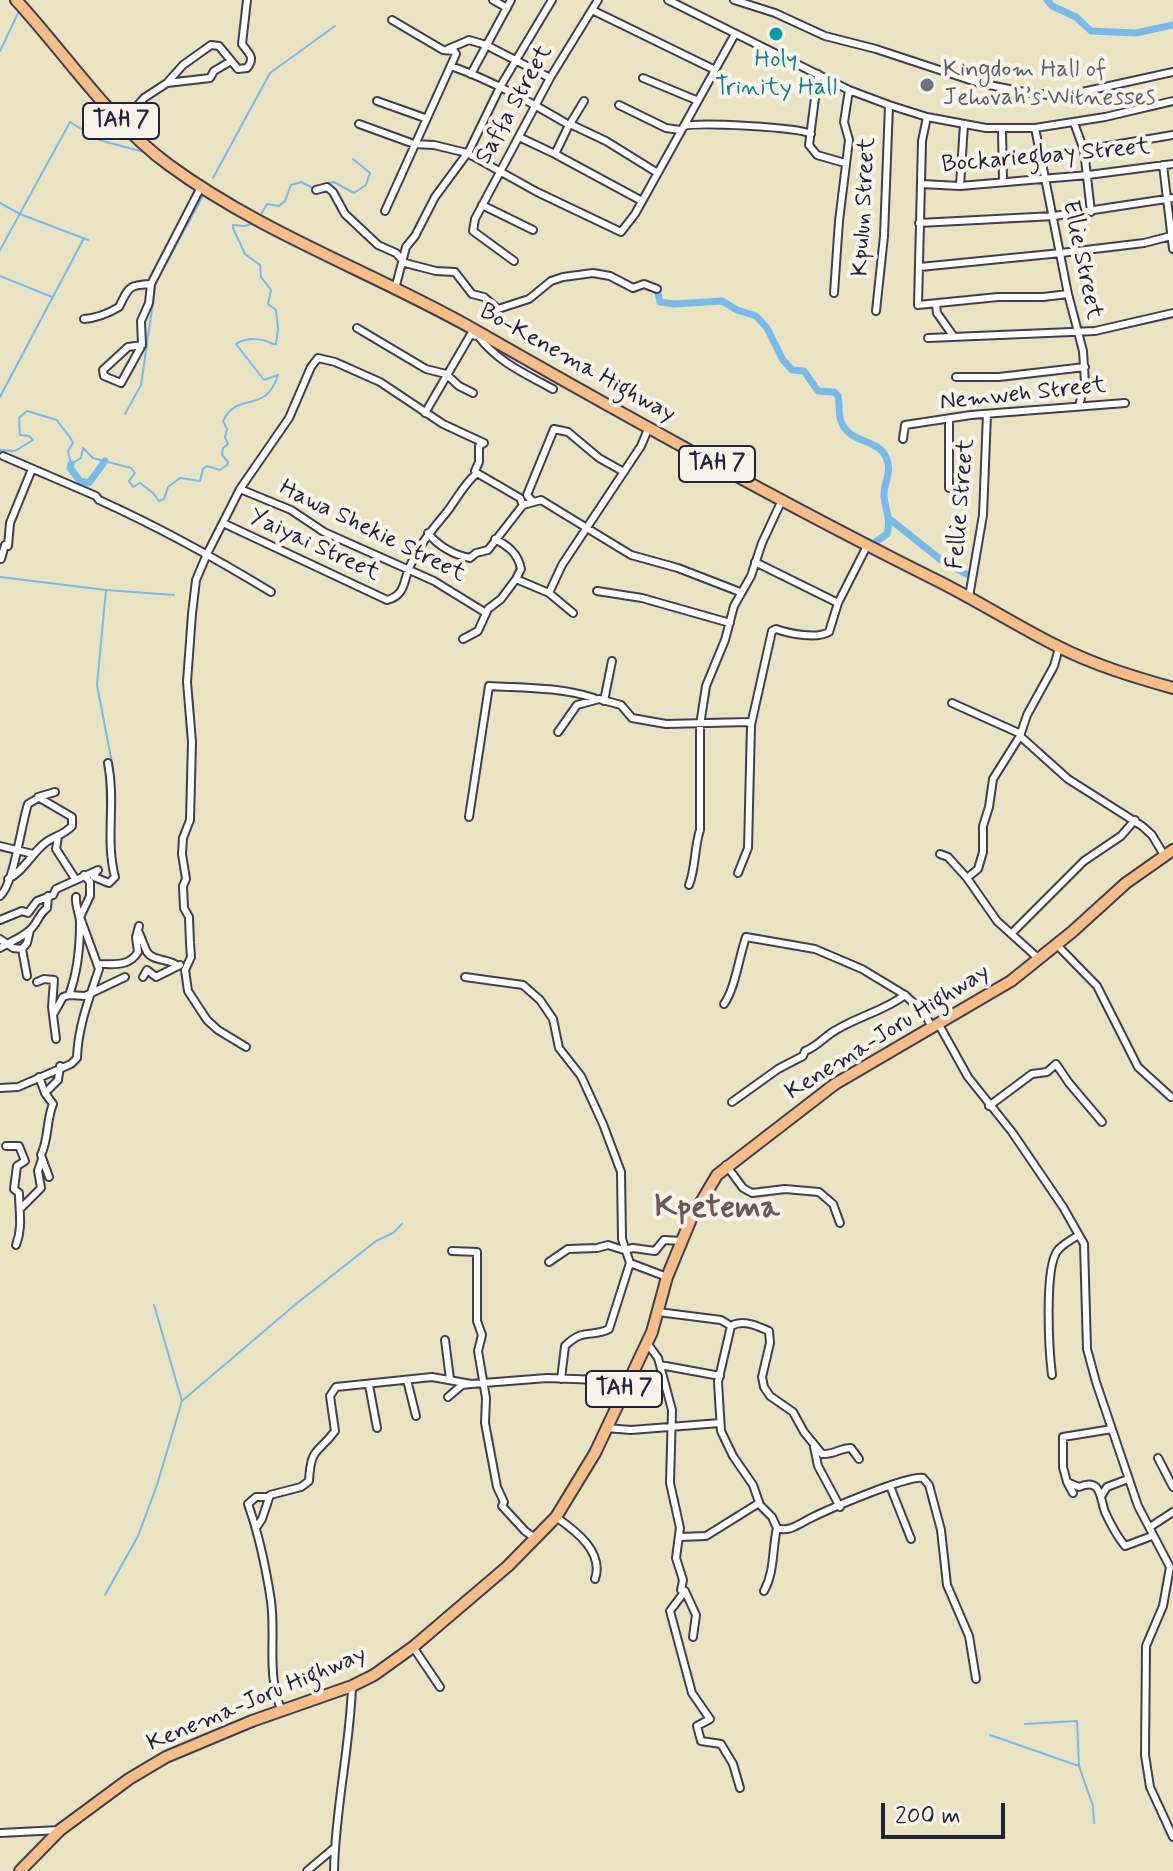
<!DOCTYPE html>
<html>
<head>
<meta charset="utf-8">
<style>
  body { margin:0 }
  #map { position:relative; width:1173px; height:1871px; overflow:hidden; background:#e9e3c2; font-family:Mynerve,sans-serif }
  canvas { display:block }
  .scale { position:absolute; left:881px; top:1803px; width:124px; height:36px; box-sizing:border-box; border:4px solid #22223b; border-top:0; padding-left:10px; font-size:24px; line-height:28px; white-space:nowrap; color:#22223b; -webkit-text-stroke:6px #f7f3e8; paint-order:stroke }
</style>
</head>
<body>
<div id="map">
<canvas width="1173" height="1871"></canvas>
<div class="scale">200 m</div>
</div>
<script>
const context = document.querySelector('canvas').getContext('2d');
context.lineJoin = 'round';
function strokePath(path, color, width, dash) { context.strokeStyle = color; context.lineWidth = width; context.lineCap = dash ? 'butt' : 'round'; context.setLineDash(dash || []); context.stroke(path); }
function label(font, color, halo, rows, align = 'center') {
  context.font = font + ' Mynerve,sans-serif'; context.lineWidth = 8; context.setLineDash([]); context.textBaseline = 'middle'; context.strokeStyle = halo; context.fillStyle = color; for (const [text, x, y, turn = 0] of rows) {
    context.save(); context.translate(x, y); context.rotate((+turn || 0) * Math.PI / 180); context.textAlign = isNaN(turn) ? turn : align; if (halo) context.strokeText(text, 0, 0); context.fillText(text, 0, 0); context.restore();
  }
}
strokePath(new Path2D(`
  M0,51L20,9
  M213,178L270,73L335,26
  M325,184L334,182L354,193L366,185L370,173L353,159
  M0,203L20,214L88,240
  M259,218L267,204L279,206L285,201L291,185L301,182L313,188
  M0,250L70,122L99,140L144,152
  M0,276L52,297
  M0,397L84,238
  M125,414L141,385L156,282L204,194
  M0,450L15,451L33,440L29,436L20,435L19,418L27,411L57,420C62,429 69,433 73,443L68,451L71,464L81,458L83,448L93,458L131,468L135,473L129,481L133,487L140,483L153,493L159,501L164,499L168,487L180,478L200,481L203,469L207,466L220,470L227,465L228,462L222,455L223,448L228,444L225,437L227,429L223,421C238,390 265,416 278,375L264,380L236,344C247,337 262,338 273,344H276L278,329L276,310L268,304L271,290L261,277L260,265L245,254L233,228V225L244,226L255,223
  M0,577L106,590L174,595
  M106,590L97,685L112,763
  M182,1401L296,1304L376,1241L393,1233L402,1224
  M105,1595L138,1536L157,1485L182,1401L154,1305
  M1025,1724L1077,1721L1079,1766L1093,1806L1094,1823
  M990,1735L1079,1766`), '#77bbed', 2);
strokePath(new Path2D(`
  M1047,0L1052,6L1076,17L1091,31L1136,33L1173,25
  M657,289L660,302L674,304L722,301L737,310L756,316L767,328L783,360L792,370L804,371L818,391L834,392L838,396C840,404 838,413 841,421C849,445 880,437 887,460C892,473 883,484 884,497C886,512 891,519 887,534L874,543
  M71,464L70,468L80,481L89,483L105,461
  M891,520L941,560L968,575`), '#77bbed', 7);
const minor = new Path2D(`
  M493,0L507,8
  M668,0L849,90L889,105L927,117L986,128H1035
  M734,0L775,13L825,36L876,49L979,83L1019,91L1048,95L1073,94L1173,72
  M592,10L713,69
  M448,49L469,40L486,45L550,78
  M451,66C493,81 530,102 569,125L570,124L606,141L656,172
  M471,74L511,0
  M818,74L809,145L817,155L845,163
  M643,78L696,100
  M167,83L210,78L214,71L231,61
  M377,101L425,118
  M619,105L666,128L680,130
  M927,117L922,141L918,305L998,297H1043L1068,294
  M122,123L144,98L167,83L183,65L211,45L219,46L238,69L247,68C256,57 248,53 242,44L247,0
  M1074,123L1084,150L1091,212
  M359,124L414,144L434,145L467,153L537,192L621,232L635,214L735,34
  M570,124L584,101
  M684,126C698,122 798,127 811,134
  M1002,130L1003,181
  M519,137L555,154L642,201
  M1084,150L1173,135
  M555,154L569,125
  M1163,165L1173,249
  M921,184L960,186L1088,175L1173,164
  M960,186L964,124
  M316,190L327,187L333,192L345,214L378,245L396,253L405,263L436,271L455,272L472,294L484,297L498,309L529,299L551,281L563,277L593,273L610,276L633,288L644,284L657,289
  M482,205L533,230
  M385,211L456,54L454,51L443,50L392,20
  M919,223L1054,216L1173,198
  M514,261L473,231L475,219L550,78L598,0
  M920,267L1061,253L1144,243L1171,236
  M395,289L406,247L415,236L435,197L469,151L500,87L552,0
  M834,293L839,221L849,140L844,122L849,90
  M936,305L937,313L954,337
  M876,311L884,236L889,105
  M84,319C96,318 109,313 119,307C129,287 128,285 151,284
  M357,328L426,369L446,374L459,386L473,393
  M471,335L478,336C499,363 524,373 553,389
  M928,338L1095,331L1173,313
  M142,345L128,347L103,370L104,376L121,383L142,345L141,321L149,303L151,284L201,187
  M956,377H999L1085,367
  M1079,406L1085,383L1083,351L1068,294L1035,128L1105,117L1173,101
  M425,413L471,334
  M949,420V488
  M903,439L905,425L971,415L1125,403
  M3,456L96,496L99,500C159,527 215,558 271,592
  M477,473L520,498L523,505
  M240,489L291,510L324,532L434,581L486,613
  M533,502L527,495L554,429L568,432L599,458L624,472
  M223,523L387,600C406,595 403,581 410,566C419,545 432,530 446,513C457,499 463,485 477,473L475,471L479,462V446L484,443L443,424L380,382L335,362L318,358L311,367L289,418L240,489L207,554L196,580L192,614L187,682L192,742L190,820L183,838L182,854L186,879L183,886L184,908L189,917L190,943L191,957L185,970L188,991L207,1020L218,1030L246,1047
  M428,533C438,546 454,555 470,558L476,553L488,550L523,505L541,500L631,555L678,568L740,592
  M495,539C508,546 518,553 521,569L516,579
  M1,559L5,545L8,546L10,523L32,469
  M755,562L838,603
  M597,591L642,598L730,623
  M549,593L562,565L641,446L649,427
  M969,597L983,515L987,414
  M463,639L478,631L488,609L501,599L516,579L549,593L573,613
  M1059,648L1054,666L1027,715L1020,736L1068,779L1142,826L1152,835L1164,855
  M604,701L612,661
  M952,703L1021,734
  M751,725L772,631L776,629C790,634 817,639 829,632L838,603L867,546
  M558,732L577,705L599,699L621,705L632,718L666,724L748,722L751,725L748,848L738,873
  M469,817L489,686C526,688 559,687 594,698
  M58,836L56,849L76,880
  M0,846L33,854
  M940,854L948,857L967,878L997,921L1039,959
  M96,872L94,877L109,883L115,877C105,839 116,803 108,763
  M967,878L978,869L983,852V826L989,807L993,779L1020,736
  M8,879C23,872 32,853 45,843C54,836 64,835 72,826V817L38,797L55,792
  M689,885C696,867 694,848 700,830V725L706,686L725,640L734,606L751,576L762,543L782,500
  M0,896C14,884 21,825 28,804L40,797
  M0,920L22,911L28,913L37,901L53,895L56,889L98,870
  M139,933C142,939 144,946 147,952C154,962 169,958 178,966
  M1011,934L1084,861L1121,836L1135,820
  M0,939L13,948L22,949L27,976
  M1057,945L1097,986L1138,1067L1171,1097
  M0,948C11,941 20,939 30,930C38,923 38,915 47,908L48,896
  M22,949L27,943L30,930
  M98,964C114,964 129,967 138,952L136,937L139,926
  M143,977L147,970L156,977L180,965
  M465,977L523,985L540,1000L553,1019L559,1048L581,1076L603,1124L621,1172L622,1239L630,1263L609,1329C592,1338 584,1327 565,1346L561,1379
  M37,982L44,979L54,980L52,1007L56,1039
  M69,995L85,996L125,977
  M724,1004C735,989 739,957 746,937L815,949L862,969L905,995L924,1013L932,1027
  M54,1013L63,997L69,995C77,974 80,946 80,923C80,913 75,907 76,897
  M938,1023L968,1077L1012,1132L1063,1207L1084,1244L1087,1349L1096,1382L1138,1506L1170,1567L1163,1606L1146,1646L1145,1755L1150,1787L1173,1837
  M39,1077L45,1093L53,1104C46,1121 49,1138 41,1155L49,1177
  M0,1088L18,1087L71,1064L77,1058C78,1026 89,999 99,969L80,917L90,896V882L84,875
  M45,1093L58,1080L60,1066
  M732,1102L778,1069L803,1056L805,1051C818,1046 825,1036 836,1030C859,1016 884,1011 905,995
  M989,1106L1032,1074L1047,1072L1056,1064L1069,1083L1102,1122
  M6,1146H19L25,1161L17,1166L14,1189L19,1193C19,1212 23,1227 16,1245
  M726,1165L743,1188L752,1193L785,1189L819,1192L833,1204L840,1223
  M21,1208L41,1188L38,1171L42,1159
  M452,1251L477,1252V1321L482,1335L478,1351L486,1398L485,1423L497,1487L504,1502L502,1506L525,1531L536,1539
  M549,1262L568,1249L597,1248L608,1245L624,1250L633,1248L655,1251L664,1240L681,1241
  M630,1263L667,1277
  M658,1312L721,1320L731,1326C744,1319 757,1326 769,1331L770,1343L762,1377L764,1387L770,1396L793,1412L804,1432L822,1454C833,1455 840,1448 851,1448L859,1459
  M731,1326L718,1382L721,1431L733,1456L753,1485L760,1505L772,1517L777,1528C789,1533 800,1523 811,1518C829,1509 908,1475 923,1478L929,1485L941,1530L947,1585L969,1636L976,1679
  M445,1340L450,1379
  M647,1343L658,1358L672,1410L670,1483L680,1528L676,1558L683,1580L681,1590L685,1591L696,1615L693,1637
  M660,1365L720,1376
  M1052,1375C1049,1351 1044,1266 1058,1250C1063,1244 1072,1239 1079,1235
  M407,1380L416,1416
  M369,1385L377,1428
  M448,1397L462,1385L471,1384L547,1378L627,1381
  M606,1428L631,1430L720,1423
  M1112,1429L1063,1437V1467L1067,1482L1079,1487C1102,1477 1100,1499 1105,1512C1110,1523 1117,1536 1125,1546L1152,1536
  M814,1447L818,1466L840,1507
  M1158,1458L1173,1487
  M1067,1482L1073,1493
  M890,1486L911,1539
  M1102,1495L1107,1487L1128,1479
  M268,1497H256L248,1504C259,1535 266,1568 271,1601C276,1637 266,1677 282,1711
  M556,1517C576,1531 604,1552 595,1579
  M1150,1527L1173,1512
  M256,1528L262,1519L270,1495L301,1487L309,1481C311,1446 317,1455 335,1431L330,1396L336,1387L432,1377L471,1384
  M680,1537L706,1536L759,1503
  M685,1591L670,1611L692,1693L710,1719L697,1726L701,1741L721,1744L733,1764L740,1788
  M764,1591C775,1571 772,1549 777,1528
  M413,1647L440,1687
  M0,1833L60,1830
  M307,1871L333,1849
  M334,1871C335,1809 350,1748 352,1686`);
const highway = new Path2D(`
  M16,0C65,53 111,123 169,165C263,234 375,273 475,330C627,417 781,503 938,581C978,601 1017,626 1057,646C1094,665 1134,677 1173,688
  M20,1871L60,1830L129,1779L166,1757L252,1721L352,1686L374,1675L413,1647L508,1566L556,1517L595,1453L652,1332L667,1277L691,1219L717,1175L835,1084L1011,981L1072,932L1126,883L1173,850`);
strokePath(minor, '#403f4f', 10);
strokePath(highway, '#403f4f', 14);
strokePath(minor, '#fff', 6);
strokePath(highway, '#f7bd88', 10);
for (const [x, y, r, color] of [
  [776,34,8,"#0f9aa8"],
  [927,85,8,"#6b7280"]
]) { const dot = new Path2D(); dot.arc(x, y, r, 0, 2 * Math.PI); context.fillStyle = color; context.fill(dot); strokePath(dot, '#f7f3e8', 3); }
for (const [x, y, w] of [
  [121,121,76],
  [717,464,76],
  [624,1389,76]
]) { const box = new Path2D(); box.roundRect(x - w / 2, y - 18, w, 36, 6); context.fillStyle = '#f7f3e8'; context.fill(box); strokePath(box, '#22223b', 2); }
label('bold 22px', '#22223b', null, [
  ["TAH 7",121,121],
  ["TAH 7",717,464],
  ["TAH 7",624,1389]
]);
label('24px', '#0d838f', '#f7f3e8', [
  ["Holy",776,61],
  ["Trinity Hall",776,89]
]);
label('24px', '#5b616d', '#f7f3e8', [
  ["Kingdom Hall of",943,71],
  ["Jehovah’s Witnesses",943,99]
], 'left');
label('24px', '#22223b', '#f7f3e8', [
  ["Saffa Street",515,105,-61],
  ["Bockariegbay Street",1046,157,-5],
  ["Kpulun Street",865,207,-87],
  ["Ellie Street",1081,260,78],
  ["Bo-Kenema Highway",577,364,29],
  ["Nemweh Street",1023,395,-6],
  ["Fellie Street",962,504,-85],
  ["Hawa Shekie Street",372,532,26],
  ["Yaiyai Street",314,546,25],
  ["Kenema-Joru Highway",888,1033,-32],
  ["Kenema-Joru Highway",257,1700,-23]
]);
label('bold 32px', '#69565a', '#f7f3e8', [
  ["Kpetema",717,1209]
]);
</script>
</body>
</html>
